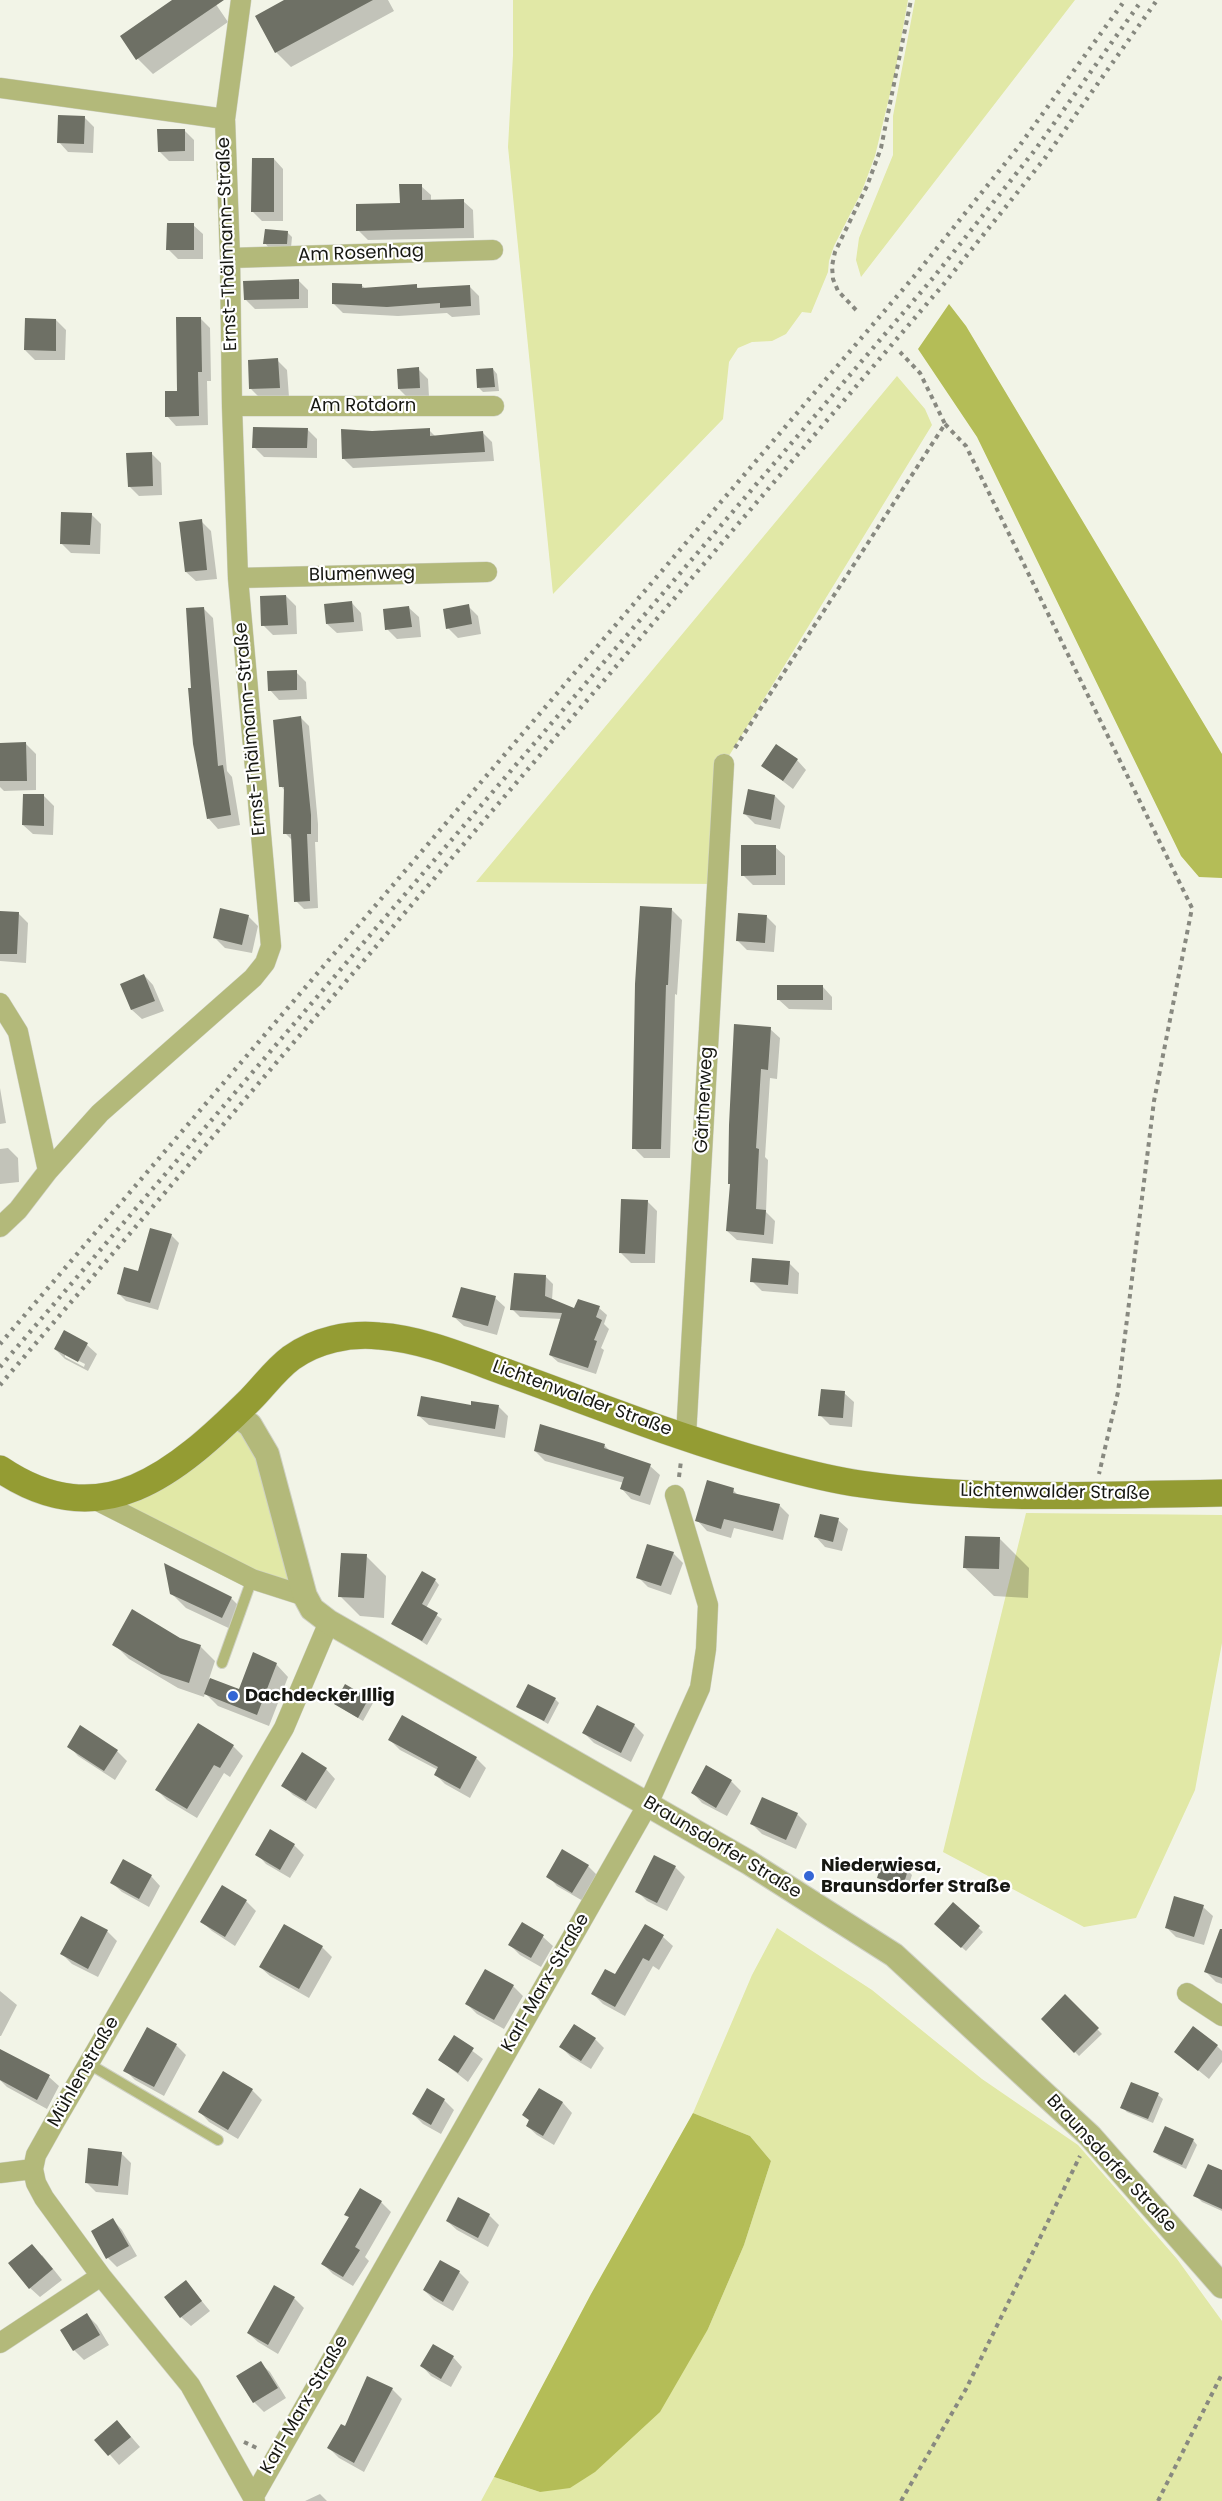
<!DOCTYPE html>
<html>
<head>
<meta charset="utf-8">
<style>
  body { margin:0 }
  canvas { display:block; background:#f2f4e7 }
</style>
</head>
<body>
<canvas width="1222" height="2501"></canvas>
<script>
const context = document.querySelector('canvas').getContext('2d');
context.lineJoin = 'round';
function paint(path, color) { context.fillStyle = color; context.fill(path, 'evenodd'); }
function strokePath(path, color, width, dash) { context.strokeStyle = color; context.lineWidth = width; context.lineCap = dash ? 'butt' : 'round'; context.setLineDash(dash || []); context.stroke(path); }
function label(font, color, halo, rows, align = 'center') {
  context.font = font + ' Poppins,sans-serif'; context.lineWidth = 4.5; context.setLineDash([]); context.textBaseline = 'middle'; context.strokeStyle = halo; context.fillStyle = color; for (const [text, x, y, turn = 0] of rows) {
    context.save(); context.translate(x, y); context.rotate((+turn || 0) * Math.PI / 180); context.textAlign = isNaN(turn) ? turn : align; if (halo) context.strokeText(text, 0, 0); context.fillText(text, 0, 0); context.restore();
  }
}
paint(new Path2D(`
  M513,0H908L895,73L875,156L862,191L834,246L829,261L828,272L811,313L802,312L786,334L772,341L752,342L738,348L729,362L723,419L553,594L508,147L513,55Z
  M915,0H1075L861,277L856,260L859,238L893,155V116Z
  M897,376L925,409L932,425L724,764L717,884L476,882Z
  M235,1414L250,1425L305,1596L94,1499L118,1495Z
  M1026,1513L1222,1515V1643L1195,1790L1136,1918L1084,1927L943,1852Z
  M777,1928L872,1990L982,2079L1078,2145L1177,2259L1222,2321V2501H481L494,2477L540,2492L708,2329L744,2245L771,2161L750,2136L693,2113L752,1975Z`), '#e1e8a6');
paint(new Path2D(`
  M949,304L966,326L1222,754V878L1199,877L1181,856L977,437L918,349Z
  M693,2113L750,2136L771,2161L744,2245L708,2329L660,2412L595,2472L570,2488L540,2492L494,2477L591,2294Z`), '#b4bd57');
paint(new Path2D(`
  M175,0H213L228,22L153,74L138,59L122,36Z
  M287,0H388L394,11L291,67L276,52Z
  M84,117L94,127L93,153L68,152L59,142Z
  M184,130L194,140V161H169L159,151Z
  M274,159L283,169V221H262L252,211Z
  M421,186L431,195V201H463L473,210L474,238L368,240L358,230L401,204Z
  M193,225L203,234V259H178L168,249Z
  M287,232L292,237L291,248H269L265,243Z
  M298,280L308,290V308L255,309L246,300Z
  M361,285L366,289L416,286L419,289L469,286L479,296L480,315L452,317L447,313L398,316L343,313L333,303Z
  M200,318L210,328L211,381H207L208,425L176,426L167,416L178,393Z
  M56,320L66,330L65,360H35L25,350Z
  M277,360L287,370L289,397L261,399L251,389Z
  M418,369L428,379L429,397L409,399L399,389Z
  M493,369L497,374L499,391L483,392L479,388Z
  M307,429L317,439V458L264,457L254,447Z
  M429,430L436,437L482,432L492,442L494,461L353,468L343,458L372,432Z
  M151,453L161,463L162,495L139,496L129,486Z
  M91,514L101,524L100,554L71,553L61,543Z
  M201,521L211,531L217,579L196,581L186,572Z
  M286,596L296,606L297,634L273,635L263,625Z
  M352,603L361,613L363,631L337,633L327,624Z
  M468,606L478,616L481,634L458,638L448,628Z
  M203,608L213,618L227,771L232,777L240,825L218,829L209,819L193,689Z
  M409,608L419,617L421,637L397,639L387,629Z
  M296,672L306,682L307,699L279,700L270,690Z
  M301,718L309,726L318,824V842H315L318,908L304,909L296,901L293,841L285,833V791L281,786Z
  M0,744H26L36,754V790L4,791L0,787Z
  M797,760L806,770L793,789L763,766Z
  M44,796L54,806L53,835L33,834L23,825Z
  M775,796L785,806L780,829L755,824L745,814Z
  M775,847L785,856V885H753L743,875Z
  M672,910L682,920L677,995L675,994L670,1158H644L634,1148Z
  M0,912L18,913L28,923L26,963L0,961Z
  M248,916L258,926L252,953L225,948L215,938Z
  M766,916L776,926L774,952L747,950L737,940Z
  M144,975L153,985L164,1011L142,1019L132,1010Z
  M823,987L832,997V1010L789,1009L779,1000Z
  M770,1029L780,1038L777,1079L770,1078L765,1157L768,1160L766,1212L775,1221L773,1244L737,1240L727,1231L732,1185Z
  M0,1088L6,1123L0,1124Z
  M8,1148L18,1158L19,1182L0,1184V1149Z
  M647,1201L657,1211L655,1263H631L621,1253Z
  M171,1235L179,1243L158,1310L126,1301L118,1293L139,1273Z
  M789,1263L799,1273L798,1294L762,1291L752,1281Z
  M546,1277L553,1284L552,1301L575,1310L599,1308L607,1315L604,1324L609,1329L601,1348L604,1350L596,1374L558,1362L550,1355L562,1319L520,1317L512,1309Z
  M495,1298L505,1307L497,1335L464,1326L454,1317Z
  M87,1345L97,1354L88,1371L65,1359L55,1349ZM65,1354L85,1364L84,1367L65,1357Z
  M844,1393L854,1402L852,1427L830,1425L820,1415Z
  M498,1406L508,1416L505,1438L429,1425L419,1416L472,1407Z
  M541,1426L605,1446L611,1452L650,1466L660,1475L650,1505L631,1499L622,1489L624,1483L545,1461L535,1451Z
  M733,1490L739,1496L779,1505L789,1515L783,1540L734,1528L731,1538L707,1531L697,1520Z
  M838,1520L848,1529L842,1551L825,1547L816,1537Z
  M1000,1539L1029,1568L1028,1598L994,1596L964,1567Z
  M673,1553L683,1563L671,1595L648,1587L638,1577Z
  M366,1556L386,1576L384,1618L360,1616L340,1596Z
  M435,1580L439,1585L426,1608L442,1619L427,1645L393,1623Z
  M171,1593L231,1598L246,1613L237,1632L186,1608Z
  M114,1644L200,1646L215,1661L209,1679L240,1691L276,1664L288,1677L269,1726L218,1706L205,1693L204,1697L178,1688L129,1659Z
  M368,1699L373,1703L363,1721L335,1704Z
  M555,1699L559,1703L548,1724L518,1706Z
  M402,1717L476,1758L486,1768L470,1798L445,1784L436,1775L438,1770L400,1750L390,1740Z
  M634,1725L644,1735L631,1762L594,1743L584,1733Z
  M69,1746L117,1751L127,1761L115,1780L78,1756Z
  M233,1746L243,1756L230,1777L224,1773L197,1818L167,1800L157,1790Z
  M326,1769L335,1779L316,1809L293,1795L283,1785Z
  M731,1781L741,1791L727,1816L702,1803L693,1793Z
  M797,1814L807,1824L796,1849L762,1834L752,1824Z
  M294,1845L304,1855L290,1878L266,1864L257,1854Z
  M588,1866L598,1876L583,1901L557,1886L548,1876Z
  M675,1867L685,1877L667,1911L647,1901L637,1891Z
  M908,1871L912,1875L907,1890L883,1882L878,1877Z
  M151,1876L160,1886L149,1907L122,1892L112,1883Z
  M246,1901L256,1911L235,1946L212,1931L202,1922Z
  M953,1904L983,1932L966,1951L936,1924Z
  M1203,1907L1213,1916L1204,1945L1176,1937L1166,1927Z
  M81,1918L107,1931L117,1941L98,1977L72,1964L62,1954Z
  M522,1924L543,1937L553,1946L541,1967L520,1955L510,1945Z
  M646,1926L663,1937L673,1946L659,1970L653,1966L625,2016L603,2004L593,1994L615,1976Z
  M1222,1936V1984L1216,1982L1206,1972Z
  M322,1947L332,1957L309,1998L270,1976L260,1967Z
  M513,1986L523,1996L504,2029L477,2014L467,2004Z
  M0,1991L17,2005L1,2036H0Z
  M1065,1997L1102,2034L1079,2056L1043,2019Z
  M454,2037L483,2059L468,2082L440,2060Z
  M595,2039L604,2048L591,2069L571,2057L561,2047Z
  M176,2045L186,2055L164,2096L135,2080L125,2070Z
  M1217,2046L1222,2051V2062L1209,2079L1176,2052Z
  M9,2055L49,2077L59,2086L47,2109L7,2087L0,2080V2073Z
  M252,2090L262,2100L238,2139L209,2122L200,2112Z
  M427,2090L444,2100L454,2110L441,2134L423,2124L413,2114Z
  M539,2090L563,2103L572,2113L554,2145L537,2135L527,2126Z
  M1158,2095L1163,2099L1153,2123L1127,2112L1122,2107Z
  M1193,2140L1197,2145L1186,2169L1159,2156L1155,2152Z
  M121,2153L131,2163L128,2195L96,2192L86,2182Z
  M1222,2172V2211L1202,2202L1195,2195Z
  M361,2190L381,2202L391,2212L365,2257L369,2261L353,2286L333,2274L323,2264L350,2218L346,2214Z
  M489,2215L499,2225L488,2247L457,2230L447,2221Z
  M113,2220L122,2230L137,2256L117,2267L108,2258Z
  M42,2255L62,2280L40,2297L30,2288Z
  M459,2272L469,2282L453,2311L434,2300L424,2290Z
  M186,2282L210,2311L191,2326L181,2317Z
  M275,2287L294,2298L304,2308L278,2354L258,2342L248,2333Z
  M87,2315L97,2325L109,2345L84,2360L74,2350L62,2330Z
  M453,2357L462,2367L451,2387L431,2376L422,2366Z
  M260,2363L270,2372L286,2398L264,2412L254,2402L238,2376Z
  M368,2378L392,2389L402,2399L364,2472L339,2458L329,2448L345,2428Z
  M127,2432L140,2447L119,2465L97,2440Z
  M320,2494L327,2501H305Z`), '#0003');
paint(new Path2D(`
  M172,0H224L136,60L120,36Z
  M284,0H373L275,53L255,16Z
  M58,115L85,116L84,144L57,143Z
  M157,129H185V151L158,152Z
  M252,158H274V212H251Z
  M399,184H422V200L464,199V228L356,231V204L400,203Z
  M167,223H194V250H166Z
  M265,229L288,231L287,244H263Z
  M299,279V299L244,300L243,281Z
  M332,283L362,284V288L417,284V288L470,285L471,306L440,308V303L387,307L332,304Z
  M176,317H201L202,372H198L199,416L165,417V391H177Z
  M25,318L56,319V351L24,350Z
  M278,358L280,388L249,389L248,360Z
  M419,367L420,388L398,389L397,369Z
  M493,368L495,387L477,388L476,369Z
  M253,427L308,428L307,448H252Z
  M430,428V436L483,431L485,452L342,459L341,429L372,431Z
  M152,452L153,486L128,487L126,453Z
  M61,512L92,513L90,545L60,544Z
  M202,519L207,570L185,572L179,522Z
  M286,595L288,625L261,626L260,596Z
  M352,601L354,622L326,624L324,604Z
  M469,604L472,624L446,629L443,609Z
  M409,606L412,627L385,630L383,609Z
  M204,607L218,766L223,765L231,815L207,819L193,744L188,688H191L186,608Z
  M297,670V690L268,691L267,671Z
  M301,716L311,815V834H307L310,901L294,902L291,834H283L284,787H279L273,720Z
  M26,742L27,781H0V743Z
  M776,744L798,759L783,781L761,766Z
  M748,789L775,795L771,820L743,814Z
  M23,794H44V826L22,825Z
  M741,845H776V875L741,876Z
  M640,906L672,908L668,985H666L661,1149H632L635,984Z
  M220,908L249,915L242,945L213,938Z
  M0,911L19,912L17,954H0Z
  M738,913L767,915L765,943L736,941Z
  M144,974L155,1001L131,1010L120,984Z
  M777,985H823V1000H777Z
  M734,1024L771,1027L768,1070L761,1069L756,1148L759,1149L756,1209L766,1210L764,1235L726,1231L730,1184H728L729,1125Z
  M621,1199L648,1200L645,1254L619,1253Z
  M150,1228L172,1234L150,1303L117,1294L124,1267L138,1271Z
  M752,1258L790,1261L788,1285L750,1282Z
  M514,1273L546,1275L545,1296L574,1308L578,1299L600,1306L596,1317L602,1320L594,1340L597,1341L588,1368L549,1355L562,1313L510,1310Z
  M461,1287L496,1296L488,1326L452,1317Z
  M64,1330L88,1343L78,1362L54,1349Z
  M821,1389L845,1391L843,1418L818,1416Z
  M421,1396L471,1405V1401L499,1405L495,1429L417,1416Z
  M540,1424L605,1444L604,1448L651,1464L640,1496L620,1489L624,1477L534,1451Z
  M707,1480L734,1488L733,1493L780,1504L773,1531L724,1519L721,1529L695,1521Z
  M820,1514L839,1518L833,1542L814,1537Z
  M965,1536L1000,1537L999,1569L963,1568Z
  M647,1544L674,1552L661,1586L636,1578Z
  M341,1553L367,1554L364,1598L338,1597Z
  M164,1563L232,1597L222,1618L170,1594Z
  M422,1571L436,1579L422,1604L438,1613L422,1641L391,1624Z
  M132,1609L180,1638L201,1645L189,1683L161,1674L112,1645Z
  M253,1652L277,1663L257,1715L204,1694L210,1678L239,1689Z
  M345,1684L369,1698L358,1718L334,1704Z
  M528,1684L556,1698L544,1721L516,1707Z
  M597,1705L635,1724L621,1753L582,1733Z
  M402,1715L477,1757L460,1789L434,1775L438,1767L388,1740Z
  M198,1723L234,1745L220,1768L214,1765L187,1809L155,1790Z
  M80,1725L118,1750L104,1771L67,1747Z
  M302,1752L327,1768L306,1801L281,1786Z
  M706,1765L732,1780L716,1808L691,1793Z
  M762,1797L798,1813L786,1840L750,1824Z
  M270,1829L295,1844L280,1870L255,1855Z
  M562,1849L589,1865L572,1893L546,1877Z
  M654,1855L676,1866L657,1903L635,1892Z
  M123,1859L152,1875L139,1899L110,1883Z
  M882,1861L908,1870L903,1886L877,1878Z
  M222,1885L247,1900L225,1937L200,1922Z
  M1174,1896L1204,1905L1194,1937L1165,1928Z
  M953,1902L980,1926L961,1948L934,1924Z
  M81,1916L108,1930L88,1969L60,1954Z
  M522,1922L544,1935L531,1958L508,1945Z
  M284,1924L323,1946L299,1989L259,1967Z
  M645,1924L664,1935L649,1961L643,1958L615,2007L591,1994L605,1969L615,1974Z
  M1220,1929H1222V1978L1204,1972Z
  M485,1969L514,1985L494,2020L465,2004Z
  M1065,1994L1099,2028L1074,2053L1041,2019Z
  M574,2024L596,2038L581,2061L559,2047Z
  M1193,2026L1218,2045L1198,2071L1174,2052Z
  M147,2027L177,2044L154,2087L123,2071Z
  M454,2035L474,2048L458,2073L438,2060Z
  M0,2049L50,2075L37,2100L0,2080Z
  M223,2071L253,2089L228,2130L198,2112Z
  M1131,2082L1159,2093L1148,2119L1120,2108Z
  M427,2088L445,2099L431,2125L412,2114Z
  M539,2088L563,2102L543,2136L526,2126L529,2120L522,2115Z
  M1165,2126L1194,2139L1182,2165L1153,2152Z
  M88,2148L122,2152L118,2186L85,2183Z
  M1208,2164L1222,2170V2209L1193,2196Z
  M360,2188L382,2201L355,2247L360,2250L343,2277L321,2264L349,2217L344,2215Z
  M458,2197L490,2214L478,2238L446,2221Z
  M113,2218L129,2246L106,2259L91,2231Z
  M32,2244L53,2269L29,2289L8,2263Z
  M440,2260L460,2271L443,2302L423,2290Z
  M186,2280L202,2301L180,2318L164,2297Z
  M274,2285L295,2297L268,2345L247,2333Z
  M87,2313L100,2335L73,2351L60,2330Z
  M433,2344L454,2356L441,2379L420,2366Z
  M261,2361L278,2388L253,2403L236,2376Z
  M367,2376L393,2388L354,2463L327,2448L341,2424L345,2426Z
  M117,2420L131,2437L108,2456L94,2440Z`), '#6e7065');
const service = new Path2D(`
  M222,1663L252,1579
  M89,2064L218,2140`);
const minor = new Path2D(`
  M0,88L225,119
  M230,258L493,250
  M232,406H494
  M238,578L487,572
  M0,1003L18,1032L48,1171
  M0,1227L18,1210L48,1171L100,1113L253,978L265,963L271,946L238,578L232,406L230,258L225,119L241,0
  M686,1436L724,764
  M94,1499L252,1579L305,1596
  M1187,1993L1222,2016
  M0,2173L33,2169
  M0,2343L101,2276
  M254,2496L648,1804L700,1688L706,1649L708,1605L675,1495
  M255,2501L190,2385L101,2276L44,2198L36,2183L33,2169L36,2155L54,2123L284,1728L329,1622`);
const tertiary = new Path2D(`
  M235,1414L250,1425L267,1454L305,1596L312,1609L329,1622L748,1862L894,1955L1090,2136L1222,2286`);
const secondary = new Path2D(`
  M0,1469C102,1538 177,1472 250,1400C264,1386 275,1370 291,1358C316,1340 349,1333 379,1336C424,1339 469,1359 511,1374C597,1405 683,1440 772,1464C801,1472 832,1480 861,1484C980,1501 1102,1495 1222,1493`);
strokePath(service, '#cfd1c5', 12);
strokePath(minor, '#cfd1c5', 21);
strokePath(tertiary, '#cfd1c5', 26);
strokePath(secondary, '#cfd1c5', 28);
strokePath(new Path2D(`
  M856,310L838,291L833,279L832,266L835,252L867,186L881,148L911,0
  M945,424L966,446L1192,908L1154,1101L1118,1392L1099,1474
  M735,748L945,424L920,373L900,352
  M679,1477L681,1461
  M244,2442L259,2449
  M901,2501L966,2389L1080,2156
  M1158,2501L1222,2374`), '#888980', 4, [4.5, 4.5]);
strokePath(service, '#b3b97a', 10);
strokePath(minor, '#b3b97a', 20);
strokePath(tertiary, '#b3b97a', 24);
strokePath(secondary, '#949c33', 27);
strokePath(new Path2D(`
  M0,1344L917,273L1020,145L1125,0
  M0,1367L933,278L1035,150L1142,0
  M0,1385L943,285L1045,158L1157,0`), '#86887f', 4.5, [3, 6]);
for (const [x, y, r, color] of [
  [233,1696,6,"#3466d5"],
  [809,1876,6,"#3466d5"]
]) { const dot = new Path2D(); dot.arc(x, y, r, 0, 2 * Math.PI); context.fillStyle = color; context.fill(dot); strokePath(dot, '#fff', 2); }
label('18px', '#161712', '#fff', [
  ["Ernst-Thälmann-Straße",228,244,-92],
  ["Am Rosenhag",361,254,-2],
  ["Am Rotdorn",363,406],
  ["Blumenweg",362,575,-1],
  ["Ernst-Thälmann-Straße",251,729,-95],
  ["Gärtnerweg",705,1100,-87],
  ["Lichtenwalder Straße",582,1399,20],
  ["Lichtenwalder Straße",1055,1493,1],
  ["Braunsdorfer Straße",722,1848,31],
  ["Karl-Marx-Straße",546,1983,-60],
  ["Mühlenstraße",84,2072,-60],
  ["Braunsdorfer Straße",1111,2164,47],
  ["Karl-Marx-Straße",305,2405,-60]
]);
label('bold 18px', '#161712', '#fff', [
  ["Dachdecker Illig",245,1696],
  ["Niederwiesa,",821,1866],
  ["Braunsdorfer Straße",821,1887]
], 'left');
</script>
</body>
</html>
